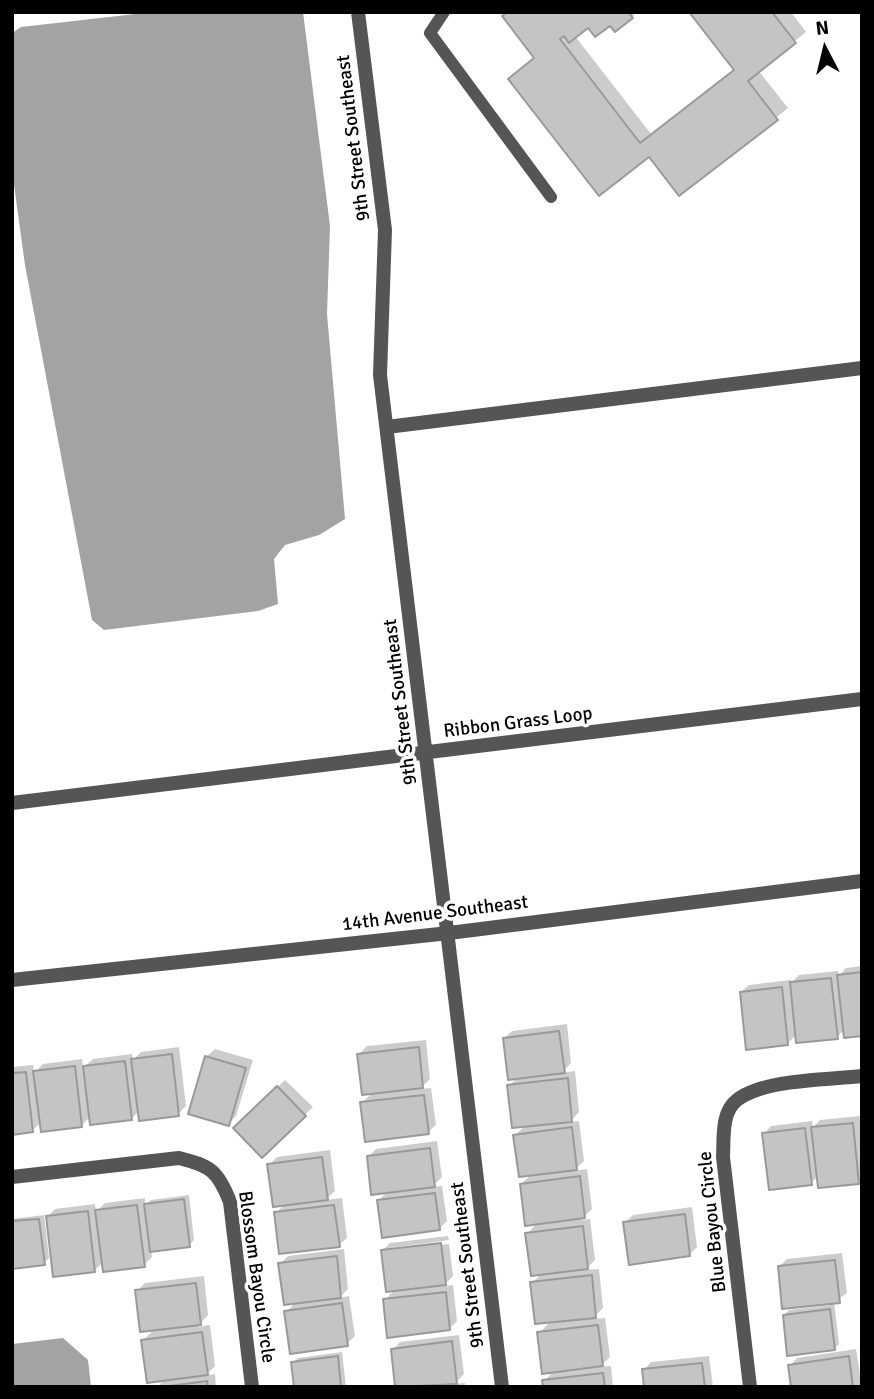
<!DOCTYPE html>
<html>
<head>
<meta charset="utf-8">
<style>
  body { margin:0 }
  #map { position:relative; width:874px; height:1399px; overflow:hidden; background:#fff; font-family:Signika,sans-serif }
  canvas { display:block }
  .frame { position:absolute; inset:0; border:14px solid #000; pointer-events:none }
  .north { position:absolute; left:790px; top:14px; width:70px; height:70px; -webkit-text-stroke:5px #fff; paint-order:stroke; rotate:353deg; font-size:19px; font-weight:700; line-height:28px; text-align:center; color:#000 }
  .north::after { content:''; display:block; margin:auto; width:24px; height:32px; background:#000; clip-path:polygon(50% 0,100% 100%,50% 72%,0 100%) }
</style>
</head>
<body>
<div id="map">
<canvas width="874" height="1399"></canvas>
<div class="frame"></div>
<div class="north">N</div>
</div>
<script>
const context = document.querySelector('canvas').getContext('2d');
context.lineJoin = 'round';
function paint(path, color) { context.fillStyle = color; context.fill(path, 'evenodd'); }
function strokePath(path, color, width, dash) { context.strokeStyle = color; context.lineWidth = width; context.lineCap = dash ? 'butt' : 'round'; context.setLineDash(dash || []); context.stroke(path); }
function label(font, color, halo, rows, align = 'center') {
  context.font = font + ' Signika,sans-serif'; context.lineWidth = 7; context.setLineDash([]); context.textBaseline = 'middle'; context.strokeStyle = halo; context.fillStyle = color; for (const [text, x, y, turn = 0] of rows) {
    context.save(); context.translate(x, y); context.rotate((+turn || 0) * Math.PI / 180); context.textAlign = isNaN(turn) ? turn : align; if (halo) context.strokeText(text, 0, 0); context.fillText(text, 0, 0); context.restore();
  }
}
paint(new Path2D(`
  M153,12H303L330,226L327,314L345,519L319,535L285,545L274,559L278,604L258,611L104,630L92,620L25,265L12,170V33L21,27Z
  M63,1338L88,1360L91,1387H12V1344Z`), '#a3a3a3');
paint(new Path2D(`
  M508,12H636L632,17L610,23L588,25L575,36L651,134L736,69L692,12H791L806,32L758,70L788,108L680,194L649,155L510,79L535,57Z
  M862,966V1034L845,1029L837,1037L797,1034L788,1043L741,992L749,985L790,980V984L799,975L838,971L839,975L846,968Z
  M567,1024L571,1063L562,1073L575,1071L579,1112L570,1122L579,1121L584,1161L573,1171L587,1169L592,1209L581,1220L590,1219L595,1260L585,1270L599,1269L603,1308L592,1319L605,1318L610,1357L599,1367L611,1366L613,1387H544V1381L554,1371L539,1333L551,1321L532,1283L542,1273L527,1234L538,1222L521,1184L532,1174L515,1135L526,1125L509,1086L518,1077L504,1039L512,1031Z
  M426,1040L430,1079L420,1089L431,1088L436,1125L428,1132L362,1103L373,1092L359,1054L367,1046Z
  M179,1047L186,1106L178,1114L139,1111L131,1119L91,1116L82,1125L41,1122L32,1131L12,1133V1067L33,1065L34,1073L43,1064L82,1059L83,1068L93,1059L132,1054L133,1060L141,1052Z
  M215,1049L253,1060L236,1116L228,1124L190,1113L207,1056Z
  M285,1080L313,1107L262,1156L236,1128Z
  M860,1116L862,1179L859,1182L818,1176L811,1183L764,1134L771,1126L812,1121L813,1127L820,1120Z
  M437,1141L442,1177L432,1187L442,1186L447,1221L439,1229L379,1200L388,1191L369,1156L376,1149Z
  M330,1150L335,1191L325,1200L342,1198L347,1238L339,1245L276,1213L285,1204L269,1165L277,1157Z
  M189,1195L194,1240L189,1245L151,1250L152,1257L144,1265L103,1262L95,1270L48,1216L55,1209L95,1204L96,1212L105,1203L145,1198V1205L151,1200Z
  M692,1207L697,1247L689,1255L625,1223L633,1215Z
  M44,1215L49,1258L44,1263L12,1267V1219Z
  M448,1236L449,1240L389,1248V1251L449,1244L453,1276L443,1286L453,1285L457,1321L449,1329L385,1300L395,1289L382,1251L390,1243Z
  M344,1249L348,1289L339,1298L349,1296L355,1336L347,1344L286,1312L296,1302L280,1264L288,1256Z
  M842,1253L847,1293L834,1302L839,1344L834,1349L784,1315L789,1310L831,1305V1302L779,1267L787,1259Z
  M204,1276L208,1315L197,1327L210,1325L215,1366L205,1376L215,1374L216,1387H157L165,1379L143,1340L155,1329L137,1291L145,1283Z
  M459,1335L464,1374L454,1384L465,1383V1387H397L393,1350L400,1342Z
  M856,1349L862,1387H793L790,1366L797,1358Z
  M342,1352L346,1387H296L293,1363L298,1358Z
  M709,1356L713,1387H645L644,1370L651,1362Z`), '#0003');
const building = new Path2D(`
  M507,12H628L633,18L615,32L610,26L595,37L588,28L569,43L564,36L560,39L640,143L734,70L689,12H772L796,43L748,81L778,120L679,196L649,157L599,196L508,79L534,58L502,16Z
  M862,972V1036L844,1038L837,975Z
  M831,978L838,1039L796,1043L790,982Z
  M782,987L788,1045L746,1050L740,992Z
  M559,1031L565,1073L508,1080L503,1038Z
  M419,1047L423,1088L362,1095L357,1054Z
  M172,1054L179,1116L139,1121L131,1059Z
  M205,1056L246,1068L229,1126L188,1114Z
  M125,1061L132,1120L90,1125L83,1066Z
  M75,1066L82,1127L41,1132L33,1071Z
  M26,1072L33,1132L12,1135V1073Z
  M568,1078L572,1122L512,1128L507,1085Z
  M277,1086L306,1116L262,1158L233,1128Z
  M424,1095L429,1134L365,1142L360,1102Z
  M853,1123L859,1184L818,1188L811,1127Z
  M572,1127L577,1170L519,1177L513,1135Z
  M805,1128L812,1185L769,1190L762,1133Z
  M430,1148L435,1187L371,1195L367,1156Z
  M322,1157L328,1200L273,1207L267,1164Z
  M580,1176L585,1218L525,1226L520,1184Z
  M435,1193L440,1230L382,1238L377,1200Z
  M184,1199L190,1247L150,1252L144,1204Z
  M137,1205L145,1267L103,1272L95,1210Z
  M334,1205L340,1247L279,1254L274,1212Z
  M88,1211L95,1272L53,1277L46,1216Z
  M685,1214L690,1256L629,1265L623,1222Z
  M39,1219L45,1265L12,1269V1221Z
  M583,1226L588,1269L531,1276L525,1233Z
  M441,1243L446,1285L386,1292L381,1250Z
  M337,1256L341,1298L284,1305L278,1263Z
  M835,1260L840,1303L782,1309L778,1266Z
  M592,1275L596,1318L535,1324L530,1282Z
  M196,1283L201,1325L140,1332L135,1290Z
  M446,1292L450,1330L387,1338L383,1299Z
  M342,1303L348,1346L290,1354L284,1311Z
  M830,1309L835,1350L787,1356L783,1315Z
  M598,1325L603,1366L542,1374L537,1332Z
  M202,1332L208,1375L147,1383L141,1340Z
  M452,1341L457,1384L395,1387L391,1349Z
  M338,1356L341,1387H294L291,1362Z
  M849,1356L853,1387H791L788,1365Z
  M702,1363L705,1387H644L642,1369Z
  M603,1373L605,1387H543L542,1380Z
  M207,1381L208,1387H162Z`);
paint(building, '#c4c4c4');
strokePath(building, '#999', 2);
strokePath(new Path2D(`
  M444,12L430,33L551,197`), '#555', 12);
strokePath(new Path2D(`
  M358,12L385,230L380,375L502,1387
  M387,427L862,368
  M12,803L862,699
  M12,1177L179,1158C211,1166 218,1171 230,1202L252,1387
  M750,1387L723,1157C724,1139 721,1112 737,1100C764,1079 828,1080 862,1076`), '#555', 14);
strokePath(new Path2D(`
  M12,980L449,933L862,881`), '#555', 14);
label('19px', '#000', '#fff', [
  ["9th Street Southeast",354,138,-97],
  ["9th Street Southeast",401,702,-97],
  ["Ribbon Grass Loop",518,723,-7],
  ["14th Avenue Southeast",435,914,-7],
  ["Blue Bayou Circle",713,1222,-96],
  ["9th Street Southeast",468,1265,-97],
  ["Blossom Bayou Circle",256,1277,82]
]);
</script>
</body>
</html>
